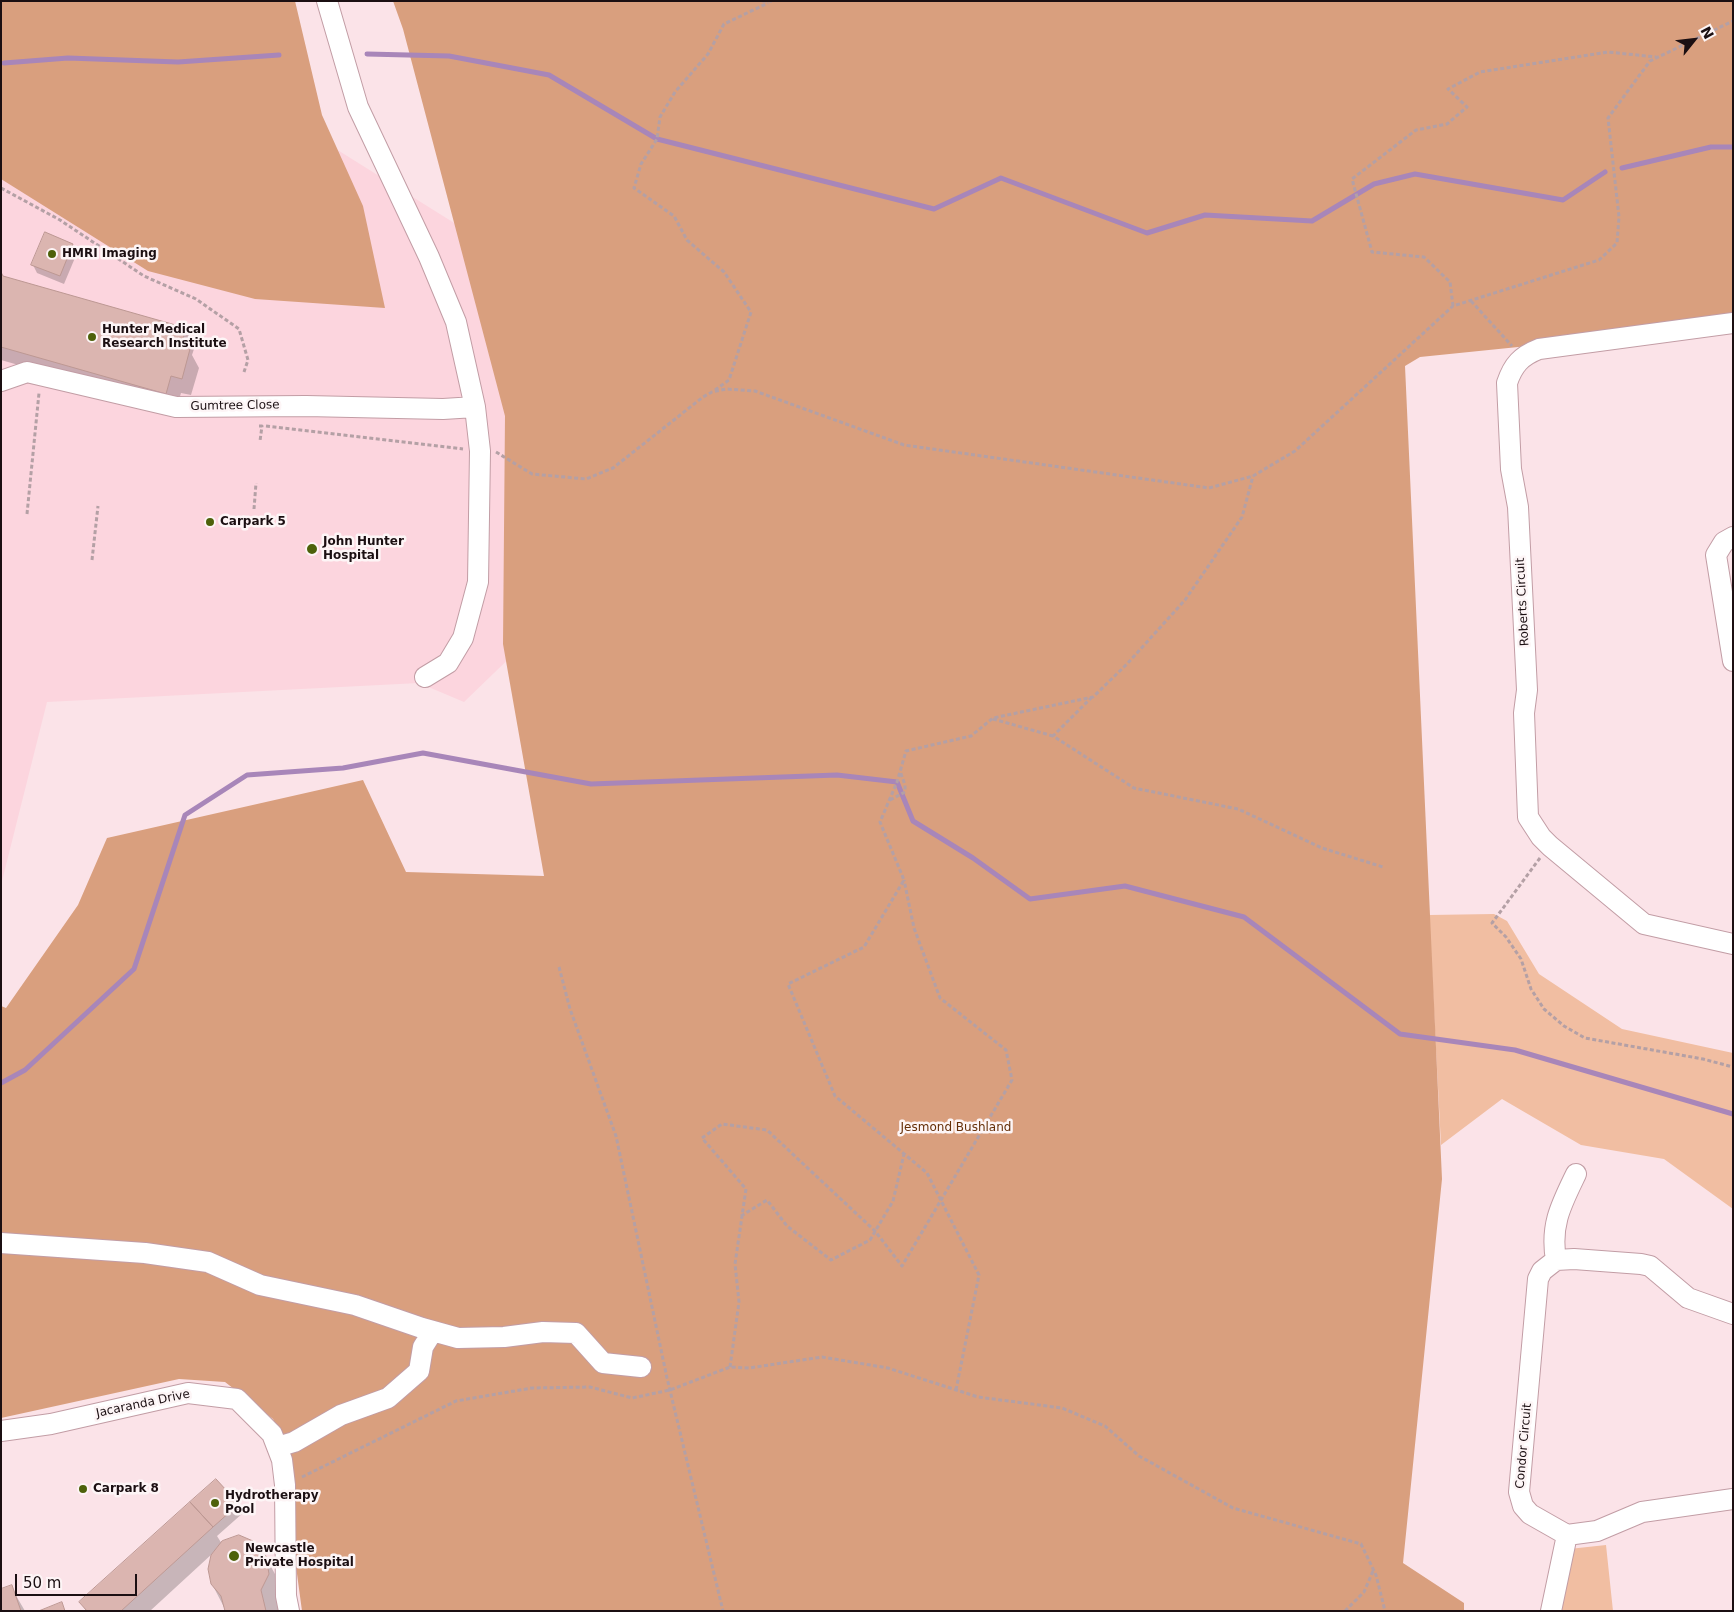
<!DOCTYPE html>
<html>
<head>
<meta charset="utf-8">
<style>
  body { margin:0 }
  #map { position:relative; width:1734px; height:1612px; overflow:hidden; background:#fbe3e8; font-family:"DejaVu Sans",sans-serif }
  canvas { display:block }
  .frame { position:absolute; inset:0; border:2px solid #1b0f12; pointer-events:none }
  .north { position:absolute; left:1669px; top:15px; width:50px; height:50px; -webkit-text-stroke:4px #fdf5f6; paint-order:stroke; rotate:61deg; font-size:14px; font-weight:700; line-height:20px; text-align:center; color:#1b0f12 }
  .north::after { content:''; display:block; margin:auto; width:18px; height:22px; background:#1b0f12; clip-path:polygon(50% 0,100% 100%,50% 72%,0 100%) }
  .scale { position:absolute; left:15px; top:1574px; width:122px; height:22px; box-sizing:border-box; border:2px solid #1b0f12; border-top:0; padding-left:6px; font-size:15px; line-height:18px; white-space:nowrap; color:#1b0f12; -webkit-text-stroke:4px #fdf5f6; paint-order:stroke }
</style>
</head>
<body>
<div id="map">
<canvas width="1734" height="1612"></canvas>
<div class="frame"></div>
<div class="north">N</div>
<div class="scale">50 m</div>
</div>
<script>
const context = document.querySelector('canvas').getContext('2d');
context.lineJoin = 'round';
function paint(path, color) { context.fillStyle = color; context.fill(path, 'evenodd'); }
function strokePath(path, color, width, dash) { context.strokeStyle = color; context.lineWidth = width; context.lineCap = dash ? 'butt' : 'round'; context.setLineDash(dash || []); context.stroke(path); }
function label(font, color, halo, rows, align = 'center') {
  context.font = font + ' "DejaVu Sans",sans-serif'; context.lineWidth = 5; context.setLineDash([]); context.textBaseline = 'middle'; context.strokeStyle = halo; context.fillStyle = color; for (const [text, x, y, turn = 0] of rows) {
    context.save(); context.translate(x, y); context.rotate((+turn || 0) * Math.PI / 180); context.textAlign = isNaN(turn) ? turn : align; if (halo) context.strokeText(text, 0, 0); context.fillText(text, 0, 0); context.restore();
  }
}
paint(new Path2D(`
  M1,1L328,144L761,415L464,702L419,683L47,702L1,885Z`), '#fcd5de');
paint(new Path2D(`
  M1494,914L1507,921L1539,974L1622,1029L1733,1053V1209L1664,1159L1581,1145L1502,1099L1441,1145L1429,915Z
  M1606,1545L1613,1611H1557L1569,1549Z`), '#f1bea2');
paint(new Path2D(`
  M1,1H295L322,115L363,206L385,308L255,299L148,271L1,179Z
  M393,1H1733V314L1528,346L1420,357L1405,366L1442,1179L1403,1563L1464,1603V1611H302L295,1559L291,1457L273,1419L225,1382L179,1379L1,1418V1006L6,1008L78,905L107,838L363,780L406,872L544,876L503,644L505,416L403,29Z`), '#d99f7e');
paint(new Path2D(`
  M72,245L77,253L64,284L37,273L33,265Z
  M1,274L3,277L185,329L195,346L192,355L199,368L191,395L181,393L176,410L1,360Z
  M238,1505L243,1513L217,1536L222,1544L265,1556L280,1583L283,1601L278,1611H226L212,1584V1554L150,1611H86L81,1602Z
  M11,1587L25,1611H1Z`), '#0003');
strokePath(new Path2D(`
  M367,54L449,56L549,75L657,139L934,209L1001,178L1147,233L1205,215L1312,221L1374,184L1415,174L1563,200L1605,172
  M4,63L68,58L178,62L279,55
  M1622,168L1711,147H1733
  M1,1083L25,1070L134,969L185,815L247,775L343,768L423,753L591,784L837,775L897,782L913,821L973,858L1030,899L1125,886L1244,917L1400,1034L1515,1050L1733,1114`), '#a886b9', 5);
const building = new Path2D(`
  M45,232L73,244L60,276L31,265Z
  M1,272L3,276L186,328L181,346L190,349L182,379L171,376L166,394L1,347Z
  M216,1479L239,1504L213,1527L190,1502Z
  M190,1502L213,1527L121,1611H87L79,1602Z
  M239,1535L253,1541L266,1556L269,1574L261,1590L266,1611H225L221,1596L211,1584L208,1569L211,1555L222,1541Z
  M12,1585L21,1611H1V1589Z
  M62,1602L65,1611H39Z`);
paint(building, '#dbb5b0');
strokePath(building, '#bd9893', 1);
const minor = new Path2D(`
  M327,1L358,107L429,257L456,322L475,407L480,451L478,582L463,638L448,663L425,677
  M1733,323L1539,349C1521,356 1513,365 1507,383L1511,469L1518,507L1527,690L1524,713L1528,817L1541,837L1550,846L1644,924L1733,944
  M1,381L27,372L176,407L306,406L443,409L475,407
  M1733,537L1724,542L1716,555L1733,661
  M1,1243L145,1253L208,1262L260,1285L355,1305L422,1328L458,1338L504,1337L543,1332L576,1333L603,1363L641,1367
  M1556,1260C1550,1225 1561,1205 1576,1174
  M1733,1314L1688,1298L1650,1266L1641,1264L1574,1259L1556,1260L1542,1271L1538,1279L1519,1492L1523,1506L1530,1514L1567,1535L1597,1531L1642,1512L1733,1499
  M1,1431L51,1424L188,1393L237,1399L272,1434L282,1460L285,1485L286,1596L289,1611
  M277,1447L294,1442L341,1415L388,1398L419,1371L423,1347L433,1331
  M1551,1611L1567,1535`);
strokePath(minor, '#c29da5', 22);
strokePath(new Path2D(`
  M762,1H772
  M1,188L60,220L144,276L196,299L239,329L248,360L244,372
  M1471,301L1512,346
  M1453,306L1450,282L1424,257L1372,252L1352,179L1416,130L1447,124L1467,107L1448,89L1480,72L1608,52L1656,57
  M715,390L729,380L751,312L724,272L687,240L674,216L634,188L641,164L657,139L660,117L675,92L708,54L724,24L768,3
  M259,426H262L260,441
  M266,426L463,449
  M496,452L532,474L586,479L613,468L703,397L712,392L726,389L755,391L904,445L1209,488L1253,476L1295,451L1453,306L1599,260L1617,243L1619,217L1608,118L1650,61L1733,21
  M254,509L256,483
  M27,514L39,393
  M92,560L98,506
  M1092,697L1053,736L1134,788L1238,809L1322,848L1383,867
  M993,719L1053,736
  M890,800L905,792V785L900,771
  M1540,858L1492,923L1506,937L1521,959L1531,989L1544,1009L1564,1026L1585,1038L1703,1059L1733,1067
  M559,967L570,1009L616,1136L667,1378L723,1611
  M741,1216L767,1200L787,1226L831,1260L870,1240L893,1201L904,1154
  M730,1367L739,1302L735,1264L746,1189L702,1138L722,1124L767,1130L875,1231L902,1266L1012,1080L1006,1050L940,998L914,928L904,880
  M956,1390L979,1275L927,1173L835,1096L788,984L864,947L904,880L880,822L897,782L906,751L971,736L993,718L1093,697L1127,664L1185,600L1242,517L1253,476
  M302,1477L456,1401L532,1388L590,1387L632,1398L670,1390L730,1367L749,1368L822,1357L888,1368L978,1397L1062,1408L1105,1426L1139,1456L1233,1508L1361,1544L1376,1575L1385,1611
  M1345,1611L1364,1592L1373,1571`), '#b4a0a5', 3, [4, 2.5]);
strokePath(minor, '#fff', 20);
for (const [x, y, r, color] of [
  [52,254,5,"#4d610a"],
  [92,337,5,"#4d610a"],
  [210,522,5,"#4d610a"],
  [312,549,6,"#4d610a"],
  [83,1489,5,"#4d610a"],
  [215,1503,5,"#4d610a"],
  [234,1556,6,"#4d610a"]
]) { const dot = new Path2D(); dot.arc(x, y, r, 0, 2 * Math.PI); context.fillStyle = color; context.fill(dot); strokePath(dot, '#fdf5f6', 2); }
label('bold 12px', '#1b0f12', '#fdf5f6', [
  ["HMRI Imaging",62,254],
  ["Hunter Medical",102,330],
  ["Research Institute",102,344],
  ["Carpark 5",220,522],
  ["John Hunter",323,542],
  ["Hospital",323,556],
  ["Carpark 8",93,1489],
  ["Hydrotherapy",225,1496],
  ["Pool",225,1510],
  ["Newcastle",245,1549],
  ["Private Hospital",245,1563]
], 'left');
label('12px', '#1b0f12', '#fdf5f6', [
  ["Gumtree Close",235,406,-1],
  ["Roberts Circuit",1523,602,-93],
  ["Jacaranda Drive",143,1404,-12],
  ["Condor Circuit",1524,1446,-85]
]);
label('12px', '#652f08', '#fdf5f6', [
  ["Jesmond Bushland",956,1128]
]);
</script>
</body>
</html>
